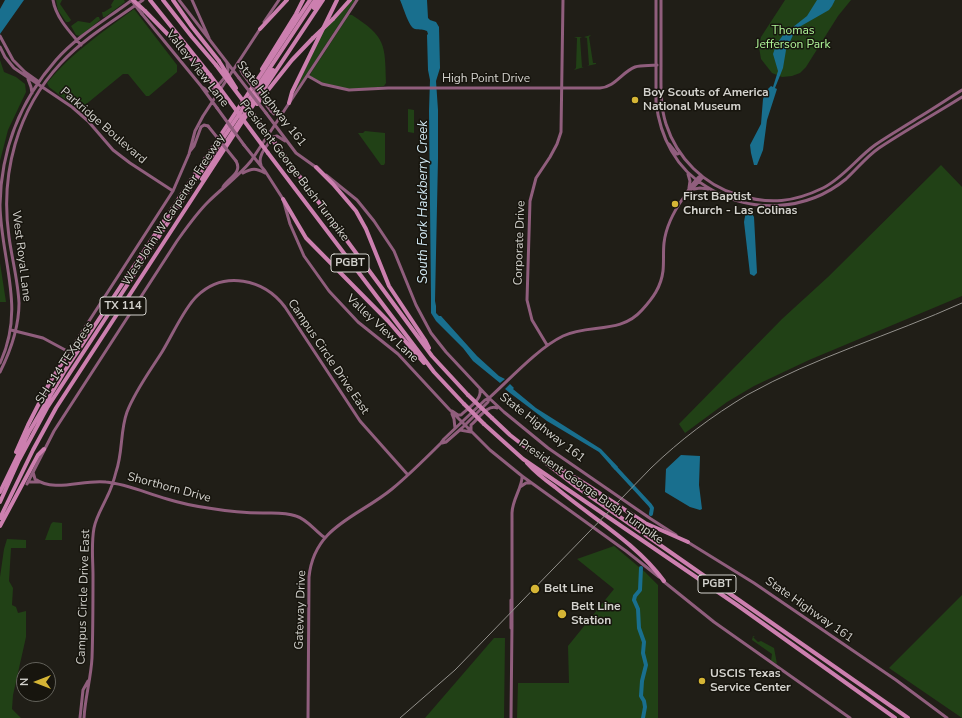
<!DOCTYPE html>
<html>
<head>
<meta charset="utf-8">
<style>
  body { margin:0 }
  #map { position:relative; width:962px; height:718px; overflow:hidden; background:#201e17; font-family:"Nunito Sans",sans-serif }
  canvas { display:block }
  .north { position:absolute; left:16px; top:662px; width:40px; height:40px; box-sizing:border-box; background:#17150e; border:1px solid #62615a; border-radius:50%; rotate:270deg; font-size:11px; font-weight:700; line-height:16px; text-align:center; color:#d3d2cd }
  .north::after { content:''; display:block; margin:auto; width:14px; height:18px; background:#d5b535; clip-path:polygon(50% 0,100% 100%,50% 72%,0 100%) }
</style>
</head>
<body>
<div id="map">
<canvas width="962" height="718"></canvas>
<div class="north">N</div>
</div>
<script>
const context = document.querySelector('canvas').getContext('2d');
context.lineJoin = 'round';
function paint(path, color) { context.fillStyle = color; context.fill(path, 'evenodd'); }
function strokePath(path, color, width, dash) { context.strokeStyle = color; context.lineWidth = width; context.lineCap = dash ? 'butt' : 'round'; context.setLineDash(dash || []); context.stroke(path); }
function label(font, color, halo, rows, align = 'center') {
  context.font = font + ' "Nunito Sans",sans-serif'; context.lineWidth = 3; context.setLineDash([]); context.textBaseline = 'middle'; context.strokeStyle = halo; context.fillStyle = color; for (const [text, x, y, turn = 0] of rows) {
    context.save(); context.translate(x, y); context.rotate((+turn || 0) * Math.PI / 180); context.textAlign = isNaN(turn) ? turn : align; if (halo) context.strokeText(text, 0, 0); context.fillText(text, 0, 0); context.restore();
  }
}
paint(new Path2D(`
  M56,0H62L60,4L71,20L69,22H66L58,10Z
  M114,0H124L125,2L105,17H103L102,12H104L112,7L111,5Z
  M352,0H355L294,93L323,32Z
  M785,0H851L838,16L806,67L800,73L792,76L782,77L772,73L761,59L759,47L761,37Z
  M134,9L177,65V72L149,96H146L128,74H123L79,110L49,87L47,83C71,53 103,32 134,9Z
  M349,15H352C386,37 385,44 386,83L384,86C366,90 342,91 324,84C320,82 315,78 310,76L311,73Z
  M97,17H99L100,20L80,36L76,35L71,26L78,21L90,23Z
  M591,35L589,37L593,63H596V64L587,66L589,65L587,38L584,37Z
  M574,37H582L580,38L582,67H584L574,70L576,68L577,38Z
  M0,60L4,72L16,77L25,84L26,92L8,130L0,161Z
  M408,109L414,110V133L408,132Z
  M365,131L385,133V163L384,165H381L358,133H363Z
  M941,165L962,187V296L809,360L754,386L727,402L685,433L679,424L782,319L828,277Z
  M0,263L6,302H0Z
  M53,522L62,523V540H45L51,524Z
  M7,539L26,540V548H11L9,581L13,588L12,605L16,607L18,613L26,611V637L13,695L12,709L21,718H0V577L4,549Z
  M614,546L645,572L658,585V718H517L518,683H569L568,646L614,589L577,559Z
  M962,595V718L889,668Z
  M753,636L755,637H753L758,642L761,641L774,648L777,664L771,661L772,654L752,640Z
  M494,638H505L504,718H425Z`), '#214116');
paint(new Path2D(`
  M5,0H24L0,34V9Z
  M400,0H427L428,18L430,20L436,22L439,27L440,68L436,81L438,110V159L435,301L436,306V313L439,316H441L477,356L499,376L505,379L500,383L473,361L463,348L436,321L431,313V298L429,111L430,80L428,70L427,35L428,34L427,31C423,29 420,30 415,29C409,28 403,6 400,0Z
  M817,0H835L832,6L829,10L801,26L795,31L786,50L783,68L775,88L777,89L767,120L763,150L757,165H754L751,153L750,145L761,124L763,99L767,90L771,86L773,87L778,71L773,54L776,45L783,35L807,16Z
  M746,211H750L754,217L757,273L754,276L750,274L744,222Z
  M510,384L514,388L513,389L536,408L601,449L618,467L615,470L599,452L547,421L510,393L505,389Z
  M681,455L700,456L699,485L702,509L700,510L690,507L665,492L666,469Z`), '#196f8e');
strokePath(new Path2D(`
  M613,465L650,505L652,508L651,514
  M641,568L640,590L635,596L634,600L638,609L639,628L644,642L643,653L646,665L642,681L641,696L644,701L645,707L643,718`), '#196f8e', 4);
strokePath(new Path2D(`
  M53,0C56,18 70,32 81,45
  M179,0L239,78
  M192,0L209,38
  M656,0V102C660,137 676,169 707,187C750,214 806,212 846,179C857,169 866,157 879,148C906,130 935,114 962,97
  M661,0C661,22 661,44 661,67C661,86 660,105 666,124C677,158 704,185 738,195C770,205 794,202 823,188C843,178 857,158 875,145C888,136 902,128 916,119C931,110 946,100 962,90
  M142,14L201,86L217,108
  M264,22L279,0
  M0,36L13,60L25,72L39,82
  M0,47L5,57L14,68L72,107L88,121L113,150L130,163L173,191
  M239,63L240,69L243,74
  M308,76L322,84L349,90L388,88H600C615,87 622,72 635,67C642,65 650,66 657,65
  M28,79L31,87L32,93
  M202,87L208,91C215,91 227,76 228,70C228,67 227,66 227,63
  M271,111L274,114L281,113
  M266,113L296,153L317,168
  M669,144L677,154L680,153
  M244,145L265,171L283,199L290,224L304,256L329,291L358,322L398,354L449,409L490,450L522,476L626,551L659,577
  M190,151L194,146L201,127L204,125L208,126
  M261,165C257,155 268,145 273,137L277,136L285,141
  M243,173C252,168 256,168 265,173
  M688,174L690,181L689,188
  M326,175L357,200L374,221L394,251L416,305L431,333L446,352L489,398L504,412L548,448L651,519L676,535
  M223,187C228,178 243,173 236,161
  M694,189L700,188L708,189
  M686,195L703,177
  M0,205C1,151 20,101 56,60C77,36 107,19 132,0
  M0,205C1,261 26,308 0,363
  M11,330L43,338L69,352L173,191L189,154L195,131L203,116L260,29
  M547,345L532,320L527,300L530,201L536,178L550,157L557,144L561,132L563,0
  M0,372C11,350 19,328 19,303C18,281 12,259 9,237C0,174 17,110 61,63C84,38 115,20 143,0
  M452,411L458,415H461C467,409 482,400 480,390
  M452,414L454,419L455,428
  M460,430L471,432V425C478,419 488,404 497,408
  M442,443L446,442L462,428L488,402L489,398
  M33,472L35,479C55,493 83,479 106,482C127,484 146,493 167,499C180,503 194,506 208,508C226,511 244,513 263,513C274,513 285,512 296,516C307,519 315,531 324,537
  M28,482H39
  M27,484L54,431L177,241C187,227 196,214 208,202C222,188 238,177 251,161L357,0
  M520,487L526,483H531
  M686,541L754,583L896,680L947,718
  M663,581L714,622L850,718
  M511,628V600
  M80,718L83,690L88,681
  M84,718C85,698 91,678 92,658C93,631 93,603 93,576C93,560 91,544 94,528C96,517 102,508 107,497C111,489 114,480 116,472C123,452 120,431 127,412C135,391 150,371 162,352C172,336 184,308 197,296C224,270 264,279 285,307L360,421L408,475
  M308,718L309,577C314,526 358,517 392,489C409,475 425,459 441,443L444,439L485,400L489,398C510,379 538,348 563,336C589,323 620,335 642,310C653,298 661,287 663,271C664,262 663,252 664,243C666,225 674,211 684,197C689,189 693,182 701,175
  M511,718L512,624V513C512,500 523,486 522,476`), '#905e7d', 3);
strokePath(new Path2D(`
  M150,0L210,75
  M163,0L192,37L216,65
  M173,0L192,27L219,61
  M314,8L319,0
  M145,11L186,53L207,77
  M333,19L350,0
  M260,29L287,0
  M262,69L296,14L303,0
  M289,103L292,92L337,0
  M257,104L292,60L313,38
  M275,143L432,356L468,395
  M268,153L434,372L464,404
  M316,167L333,184L356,211L366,229L389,286L425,340L429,348
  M202,179L273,70
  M283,199L306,238L388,321L424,363
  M492,418L510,435L574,485L908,718
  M484,424L523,459L737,605L895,718
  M16,452L28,425L50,382L69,352
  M545,459L587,485L645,523L688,542
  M527,463C535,472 545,480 555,487C592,518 635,542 664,581
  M0,492L29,432L64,372L310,0
  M0,502L19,460L47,408L199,175L315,0
  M0,518L33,450L56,408L246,116L323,0
  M0,526L38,455L44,449`), '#cc7faf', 4);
strokePath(new Path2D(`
  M400,718L455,670L651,468C680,440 712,416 747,395C815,357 891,335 962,303`), '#93918c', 1);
strokePath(new Path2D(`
  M132,1L142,14
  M243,74L271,111
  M239,78L266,113
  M217,108L244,145
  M208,126L236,161`), '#905e7d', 3);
strokePath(new Path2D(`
  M133,0L145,11
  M313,38L333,19
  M219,61L236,88
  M216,65L275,143
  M210,75L268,153
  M207,77L221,93
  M468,395L492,418
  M464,404L484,424`), '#cc7faf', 4);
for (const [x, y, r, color] of [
  [635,100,4,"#d5b535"],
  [675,204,4,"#d5b535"],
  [535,589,5,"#d5b535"],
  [562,614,5,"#d5b535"],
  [702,681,4,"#d5b535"]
]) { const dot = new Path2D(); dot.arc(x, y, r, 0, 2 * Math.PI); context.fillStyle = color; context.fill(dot); strokePath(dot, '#17150e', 1.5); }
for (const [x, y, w] of [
  [350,263,38],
  [123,306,46],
  [717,584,38]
]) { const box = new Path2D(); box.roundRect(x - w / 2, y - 9, w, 18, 3); context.fillStyle = '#17150e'; context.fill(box); strokePath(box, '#d3d2cd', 1); }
label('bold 11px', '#d3d2cd', null, [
  ["PGBT",350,263],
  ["TX 114",123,306],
  ["PGBT",717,584]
]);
label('12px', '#b0f799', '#17150e', [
  ["Thomas",793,31],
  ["Jefferson Park",793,45]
]);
label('12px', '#d3d2cd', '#17150e', [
  ["Valley View Lane",197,69,52],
  ["High Point Drive",486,79],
  ["State Highway 161",271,104,52],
  ["Parkridge Boulevard",103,126,41],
  ["President George Bush Turnpike",294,171,53],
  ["West John W Carpenter Freeway",174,210,-57],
  ["Corporate Drive",520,243,-88],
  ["West Royal Lane",21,256,83],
  ["Valley View Lane",382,329,43],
  ["Campus Circle Drive East",328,357,56],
  ["SH 114 TEXpress",65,363,-57],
  ["State Highway 161",542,428,38],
  ["Shorthorn Drive",169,488,15],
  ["President George Bush Turnpike",591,492,35],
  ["Campus Circle Drive East",84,597,-88],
  ["Gateway Drive",301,610,-88],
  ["State Highway 161",809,610,35]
]);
label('bold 12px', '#d3d2cd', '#17150e', [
  ["Boy Scouts of America",643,93],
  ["National Museum",643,107],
  ["First Baptist",683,197],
  ["Church - Las Colinas",683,211],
  ["Belt Line",544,589],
  ["Belt Line",571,607],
  ["Station",571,621],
  ["USCIS Texas",710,674],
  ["Service Center",710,688]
], 'left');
label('italic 13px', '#d1e8f3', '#17150e', [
  ["South Fork Hackberry Creek",424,202,-90]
]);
</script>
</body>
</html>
